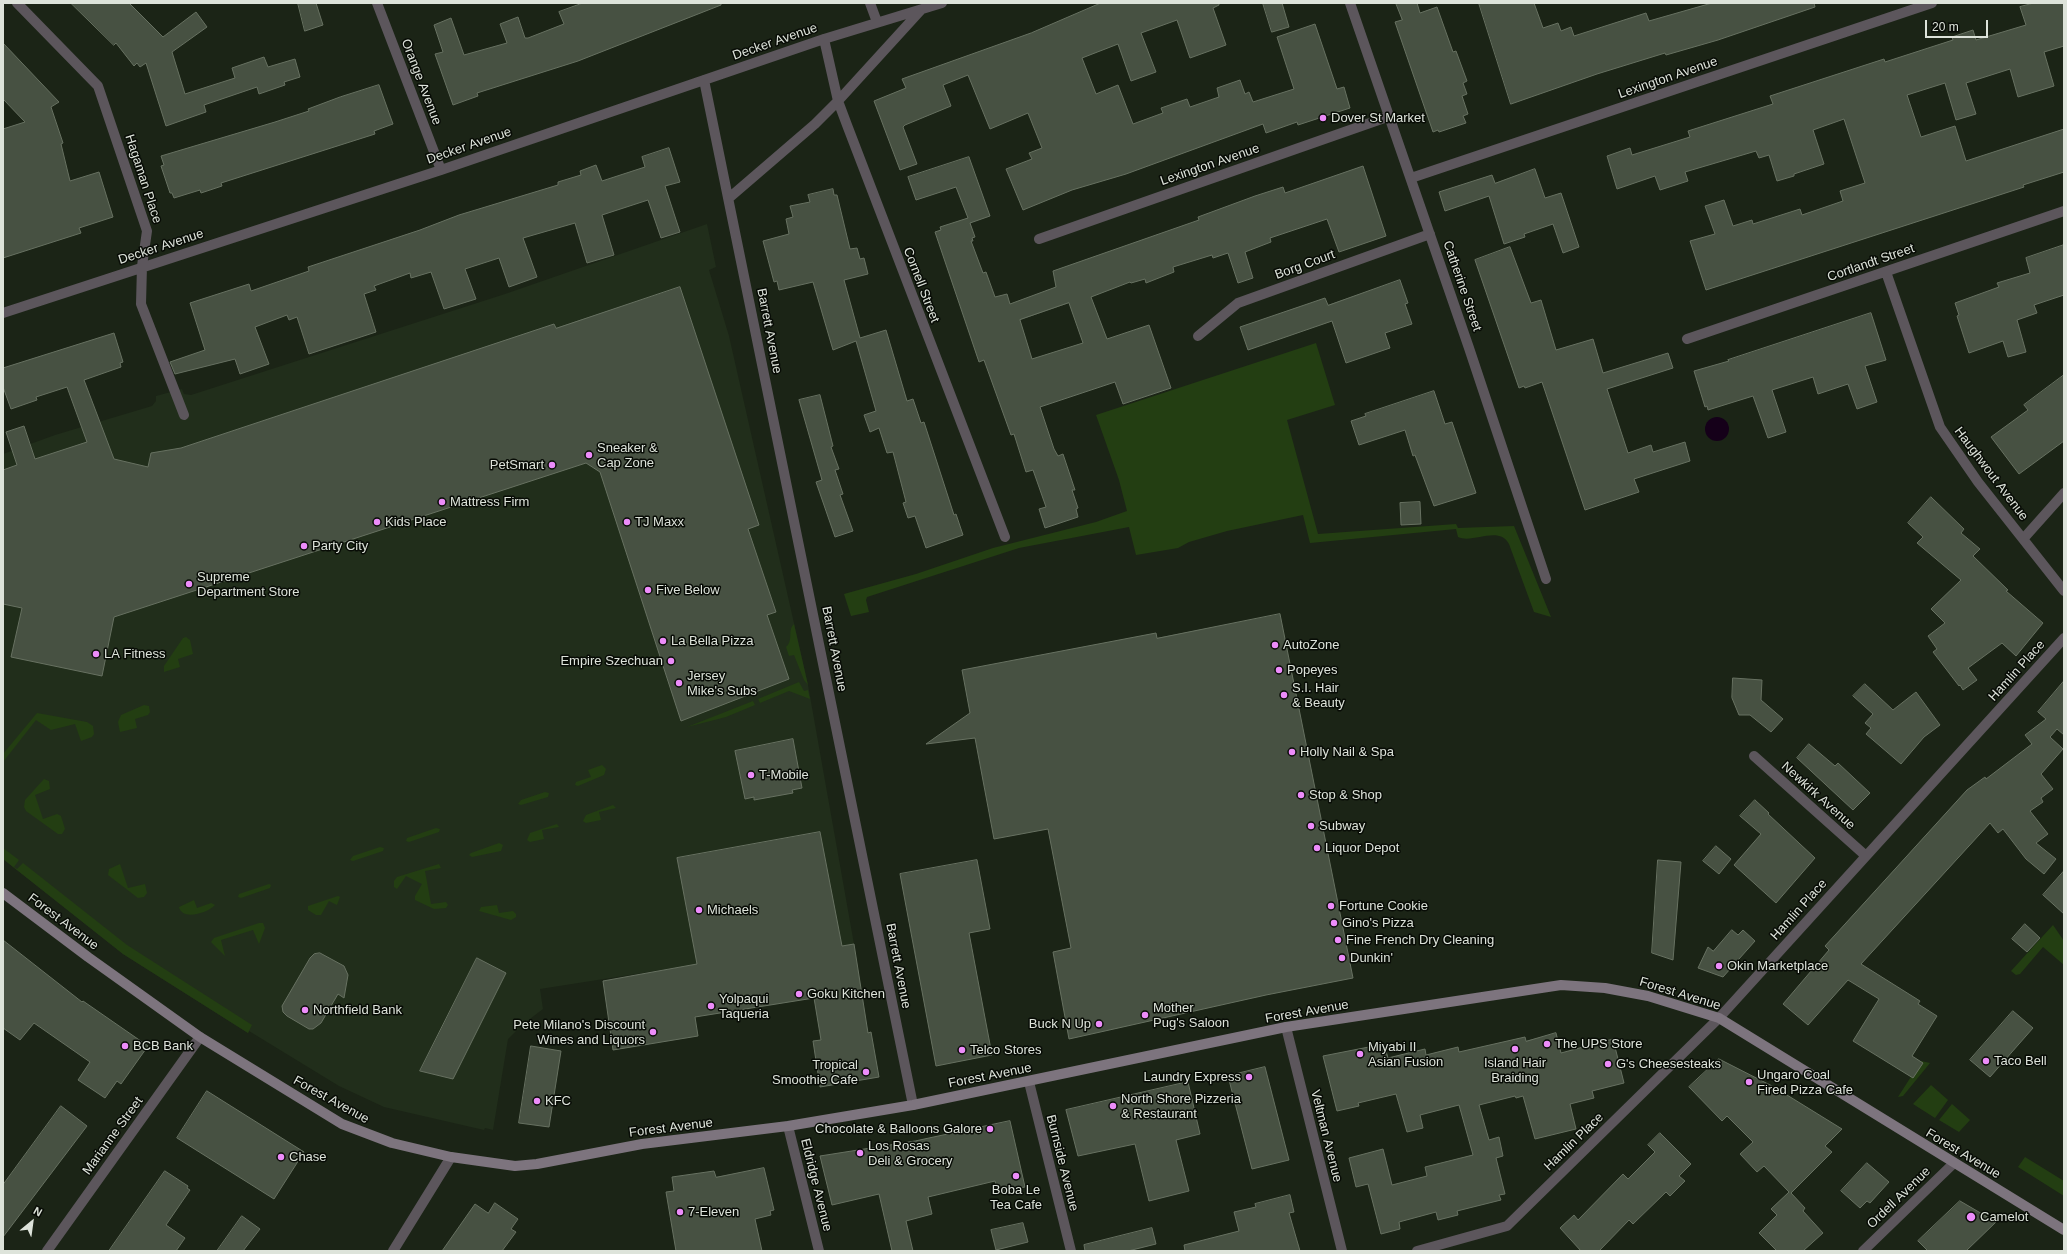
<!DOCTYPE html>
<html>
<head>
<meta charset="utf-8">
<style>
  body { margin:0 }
  #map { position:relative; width:2067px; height:1254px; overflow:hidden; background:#1b2416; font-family:Helvetica,sans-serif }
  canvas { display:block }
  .frame { position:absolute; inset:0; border:4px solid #dde3da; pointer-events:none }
  .north { position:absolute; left:12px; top:1202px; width:40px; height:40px; -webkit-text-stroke:3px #080c06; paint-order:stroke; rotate:29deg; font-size:11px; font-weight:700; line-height:16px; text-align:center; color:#dde3da }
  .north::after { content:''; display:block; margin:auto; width:14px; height:18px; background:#dde3da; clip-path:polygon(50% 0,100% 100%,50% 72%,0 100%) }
  .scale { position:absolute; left:1925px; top:20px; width:63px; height:18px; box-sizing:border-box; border:2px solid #dde3da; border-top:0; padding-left:5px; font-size:12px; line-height:14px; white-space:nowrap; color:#dde3da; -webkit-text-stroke:3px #080c06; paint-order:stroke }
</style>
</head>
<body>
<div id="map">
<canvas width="2067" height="1254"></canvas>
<div class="frame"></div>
<div class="north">N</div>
<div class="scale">20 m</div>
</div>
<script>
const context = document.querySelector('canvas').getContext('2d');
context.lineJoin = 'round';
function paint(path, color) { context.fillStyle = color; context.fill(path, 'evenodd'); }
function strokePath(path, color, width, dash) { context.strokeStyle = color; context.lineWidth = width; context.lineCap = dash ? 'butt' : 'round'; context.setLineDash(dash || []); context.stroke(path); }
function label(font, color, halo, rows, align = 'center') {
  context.font = font + ' Helvetica,sans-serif'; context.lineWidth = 3; context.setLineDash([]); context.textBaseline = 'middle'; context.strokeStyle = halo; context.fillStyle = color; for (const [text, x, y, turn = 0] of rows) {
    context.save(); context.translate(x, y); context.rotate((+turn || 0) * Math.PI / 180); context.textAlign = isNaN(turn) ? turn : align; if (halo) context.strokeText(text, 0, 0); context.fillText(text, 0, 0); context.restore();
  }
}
paint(new Path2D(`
  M707,224L716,267L709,270L729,336L808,685L854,944L698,969L687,966L540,989L543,1009L522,1025L508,1039L493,1130L485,1128L484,1130L384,1107L339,1086L249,1031L248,1033L123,954L3,859V454L55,435L152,406L156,401V396L182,389L184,394L191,395L505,294Z`), '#212e1b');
paint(new Path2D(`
  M1316,343L1335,405L1287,420L1318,534L1456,524L1458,528L1514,526L1551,617L1534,612L1509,544C1499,525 1473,544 1458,537L1456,529L1310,543L1303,515L1227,531L1189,542L1178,548L1136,555L1129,527L1019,548L867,597L866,600L869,612L851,616L844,594L916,574L993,548L1096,522L1127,511L1119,480L1096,415Z
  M794,624L808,685L804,680L794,655L789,656L786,647C794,640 787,630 794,624Z
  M186,637L190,640L193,654L178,659L180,667L164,672V666L183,638Z
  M799,682L804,691L808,690L810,699L789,691L760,703L758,699Z
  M753,701L755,705L726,717L687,727Z
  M144,705L149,706L150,712L148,715L135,719L137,728L120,732L118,722L121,715Z
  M37,713L87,722L93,726L94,734L92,737L81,741L75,724L51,730L36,720L3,762V754Z
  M602,765L606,769L604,775L578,786L575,785L576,782L591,777L588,770Z
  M44,779L49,781L50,789L35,795L43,819L57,814L61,816L65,829L62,834H58L26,811L24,807L25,800Z
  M545,792L549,793L548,797L521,805L518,804L521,800Z
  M613,805L616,808L599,812L601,820L586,823L583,821L586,815Z
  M557,824L559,827L542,830L544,839L530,842L527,840L530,833Z
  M436,828L440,829L439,832L409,842L406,841L407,838Z
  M499,843L503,845L501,851L472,857L469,855L471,853Z
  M380,847L384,848L383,851L353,861L350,860L353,856Z
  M3,848L19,860L14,867L17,869L23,863L127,945L252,1025L248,1033L123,954L3,859Z
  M120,864L128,888L145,884L147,893L144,897L138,898L108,875L109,869Z
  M439,864L441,868L425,871L431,904L446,902L448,905L446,908L434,909L415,900V896L422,884L406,876L397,889L394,887V881L397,877Z
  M269,884L271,885L270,888L241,898L238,897L239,894Z
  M338,896L340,897L337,905L329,901L321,915H316L308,910V906Z
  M194,900L197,908L211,903L215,905C208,913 182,921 179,907Z
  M497,905L499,913L513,911L516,914V917L511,920L479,911L481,907Z
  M259,923H263L265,928L259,944L253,930L221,940L225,956L211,942L214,938Z
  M2053,925L2064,941V965L2043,947L2020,974L2016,975L2011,971Z
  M1921,1061L1930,1063L1903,1096L1898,1097Z
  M1931,1085L1948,1100L1935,1118L1913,1104Z
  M1952,1104L1970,1120L1959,1132L1939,1120Z
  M2025,1157L2064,1181V1196L2018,1167Z`), '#233e12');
paint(new Path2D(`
  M1705 429a12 12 0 1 1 24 0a12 12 0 1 1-24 0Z`), '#150019');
const building = new Path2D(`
  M71,3H129L163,37L196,12L207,27L172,52L185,94L235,78L232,68L264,57L268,67L295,59L300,77L284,82L285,85L259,94L257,87L204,105L206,112L166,126L146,63L140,67L137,63L134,66L116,43L114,45Z
  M298,3H316L323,25L305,31Z
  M583,3H721V5L578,61L477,93L478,96L453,105L435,54L443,52L434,25L451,18L464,55L507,43L500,24L518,17L525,38H528L564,24L559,12Z
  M1101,3H1219V5L1213,8L1226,45L1190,58L1177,20L1141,33L1156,72L1131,81L1118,44L1082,58L1096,94L1118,85L1133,124L1163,113L1161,108L1187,99L1190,107L1219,97L1217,88L1240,80L1245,94L1249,92L1253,102L1294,89L1277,37L1315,24L1337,89L1344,87L1350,108L1298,125L1297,122L1266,133L1263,124L1126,174L1072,190L1023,210L1006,169L1032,159L1029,153L1042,148L1028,113L990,129L968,75L943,85L951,106L905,125L903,127L917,164L900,170L874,101L906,88L902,79L1031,33Z
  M1263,3H1282L1289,27L1272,32Z
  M1396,3H1417L1420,13L1437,7L1453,52L1456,51L1467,81L1463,83L1467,94L1462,96L1468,114L1463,116L1466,123L1439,132L1438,130L1433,132L1395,22L1402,20Z
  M1479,3H1534L1543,28L1558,23L1561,31L1571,27L1574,36L1646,13L1649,21L1712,3H1814L1815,7L1718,40L1666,55L1665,53L1597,74L1511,104Z
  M2034,3H2064V46L2044,52L2054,86L2018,97L2010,69L1966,83L1976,114L1956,120L1945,83L1907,95L1921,137L1955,126L1966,161L2064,129V172L2023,185L2024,187L1706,290L1690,241L1715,234L1705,206L1724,200L1733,226L1752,220L1753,224L1800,209L1802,215L1843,201L1840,191L1865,183L1844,119L1813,130L1824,164L1794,174V176L1777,181L1769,155L1759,158L1756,151L1685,172L1688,181L1660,190L1655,176L1617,189L1607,156L1630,148L1632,155L1690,137L1688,131L1773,104L1770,96L1884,59L1885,62L1953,40L1952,37L1973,30L1976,40L2026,25L2020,7Z
  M3,43L59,102L51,107L63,143L61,144L70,181L99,172L113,217L79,228L81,233L3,258V129L25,122L3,99Z
  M379,85L393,124L374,131L375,134L221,183L222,186L201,193L200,190L174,198L172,193H170L161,166L164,165L161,156L275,122L309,111L308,109L340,97Z
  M669,148L680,182L665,186L680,232L661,238L648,200L602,215L614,255L587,263L575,223L523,238L537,277L509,287L499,258L465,269L476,299L444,309L431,272L411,278L410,273L374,286L376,290L364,294L376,332L309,354L297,317L289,320L287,315L255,327L269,364L240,374L235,359L175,374L170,362L205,350L190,303L249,284L251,291L309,271L308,267L420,230L459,215L558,185V182L581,175L580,171L596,165L602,181L645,167L642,157Z
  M969,157L990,216L970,223L975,237L972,238L973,241H971L983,273L986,272L995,297L1007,294L1010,304L1056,287L1053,271L1199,220L1198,217L1255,196L1283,187L1285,193L1363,166L1386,236L1339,252L1327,219L1270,238L1271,242L1245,252L1253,278L1238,283L1228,253L1213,258L1212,255L1173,267L1174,272L1146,283L1145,279L1131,283L1130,282L1091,297L1107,339L1149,325L1171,388L1123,404L1115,382L1040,407L1054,449L1058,456L1063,454L1075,490H1072L1078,508L1076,509L1078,517L1045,528L1039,509L1046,507L1033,470L1026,472L1014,434L1011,435L984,360L979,362L935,232L941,230L940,227L968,218L956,187L916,200L908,177ZM1069,303L1083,343L1032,359L1020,320Z
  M1535,169L1545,198L1561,193L1579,247L1563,253L1553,224L1524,234L1525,237L1504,244L1489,196L1445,211L1439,192L1492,175L1495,183Z
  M833,189L834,195H837L850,249L857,248L860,259L864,258L868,274L844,280L860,338L886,330L907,401L913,399L921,423L924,422L954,515L956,514L963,535L926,548L915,516L908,518L903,503L906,502L893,452L887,453L879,428L870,432L864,415L876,411L856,341L833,350L813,282L779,290L777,281L774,282L763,241L789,234L786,219L793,217L790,206L810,202L808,195Z
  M2064,245V295L2034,305L2037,313L2017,320L2026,352L2008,357L2003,341L1969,353L1957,316L1959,315L1955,303L1999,287L1997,283L2030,273L2026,258Z
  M1510,247L1531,303L1541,300L1556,350L1593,339L1603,373L1668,353L1673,368L1607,389L1628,453L1651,445L1653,452L1685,442L1690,461L1634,479L1639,492L1585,510L1542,382L1525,388L1524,386L1519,388L1475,260Z
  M1400,280L1408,303L1405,304L1412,324L1385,333L1390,348L1346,363L1332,321L1248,350L1240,327L1325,298L1328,305Z
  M680,287L759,525L748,529L776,612L767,615L789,679L681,721L600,472L586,463L114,617L102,676L11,657L22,608L3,604V470L17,465L6,432L24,426L35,459L87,442L67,387L36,397L37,400L11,409L3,387V368L114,333L123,362L120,363L121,367L84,380L114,459L148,467L151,453L181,448L554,324L556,328Z
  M1871,313L1886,360L1865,366L1877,402L1857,409L1848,384L1818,394L1813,377L1772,390L1786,432L1768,438L1753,396L1708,410L1707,406L1705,407L1694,371L1729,361L1728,360Z
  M2064,375V441L2019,474L1991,437L2028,410L2024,405Z
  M1434,391L1445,424L1452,422L1476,493L1434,506L1415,455L1413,456L1405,430L1359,445L1351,421L1366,416L1365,414Z
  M820,395L833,446L831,447L839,469L835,470L843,494L840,495L853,531L835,537L816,482L822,480L799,400Z
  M1931,497L1964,529L1961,533L1980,549L1973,556L2008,590L2006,591L2043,623L2016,656L2002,643L1968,668L1977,680L1963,690L1960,685L1959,686L1933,652L1937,649L1928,636L1945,623L1931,609L1961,580L1917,543L1923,537L1908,523Z
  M1420,502L1421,524L1401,525L1400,503Z
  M1280,614L1353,978L1266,995L1069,1039L1053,952L1071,948L1048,829L994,839L975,738L926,744L970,713L962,670L1156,633L1157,638Z
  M1733,678L1762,680L1761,700L1783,719L1771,732L1750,715H1739L1732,698Z
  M2064,681V735L2057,729L2050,737L2063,749L2041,774L2053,789L2041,798L2043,802L2030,811L2048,834L2036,843L2056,859L2044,874L2026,859L2003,829L1998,833L1990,823L1861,964L1920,1001L1918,1004L1937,1016L1912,1056L1923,1063L1913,1078L1853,1041L1879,999L1848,980L1808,1025L1783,1004L1829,950L1825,946L1967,790L1985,777L1986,779L2032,744L2025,735L2046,719L2038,712Z
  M1865,684L1893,710L1916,692L1940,725L1924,737L1901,764L1866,734L1871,728L1865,723L1873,714L1853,696Z
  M793,739L802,788L792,790L793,793L754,800V797L745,799L735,751Z
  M1809,744L1835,766L1838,763L1870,793L1853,810L1797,758Z
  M1755,800L1769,813L1768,814L1815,858L1776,903L1734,865L1761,834L1740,816Z
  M820,832L842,946L854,944L868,1033L871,1032L879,1077L820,1087L813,1041L821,1040L814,998L695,1017L698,1036L613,1050L603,981L697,964L677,858Z
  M1716,846L1731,859L1719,874L1703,861Z
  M977,860L990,929L969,933L992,1055L936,1066L900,874Z
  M1658,860L1681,862L1673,960L1652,953Z
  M2064,871V914L2043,895Z
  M2025,924L2040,938L2027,952L2012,939Z
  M1732,930L1738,935L1743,930L1755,941L1723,977L1698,968L1708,947L1713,951Z
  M3,940L82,1002L83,1001L148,1046L121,1084L117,1081L105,1098L78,1080L90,1062L34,1023L20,1040L3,1028Z
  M320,953L344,966L348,975L344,998L338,994L321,1023L313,1029H309L287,1016L283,1012L282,1006L310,958L314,954Z
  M477,958L506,973L453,1079L420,1071Z
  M2013,1011L2033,1028L1990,1077L1970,1060Z
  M1556,1033L1561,1053L1613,1039L1624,1083L1592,1091L1594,1098L1570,1104L1576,1129L1535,1139L1523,1096L1516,1098L1515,1096L1479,1105L1489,1140L1499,1137L1503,1156L1496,1158L1505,1194L1499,1195L1501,1200L1457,1211L1458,1215L1438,1220L1436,1212L1399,1222L1400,1229L1381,1234L1368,1184L1356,1187L1349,1158L1383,1149L1392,1185L1427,1176L1425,1167L1473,1155L1459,1105L1420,1115L1423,1128L1407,1132L1396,1094L1358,1103L1359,1106L1337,1111L1323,1056L1384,1044L1388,1058L1425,1049L1426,1055L1458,1047L1459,1052L1525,1037L1526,1041Z
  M531,1046L561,1051L549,1127L519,1123Z
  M1719,1059L1774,1087L1842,1129L1825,1146L1832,1152L1791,1193L1805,1208L1803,1211L1823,1233L1803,1251H1777L1759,1233L1777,1215L1771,1209L1789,1192L1764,1166L1757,1172L1740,1154L1753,1142L1727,1116L1722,1121L1689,1087Z
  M1265,1067L1289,1160L1252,1169L1228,1076Z
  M1188,1082L1200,1134L1176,1140L1189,1191L1149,1201L1135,1144L1078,1156L1066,1110Z
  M207,1091L304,1152L274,1199L177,1138Z
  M61,1106L87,1126L3,1237V1185Z
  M1010,1121L1025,1187L998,1193L995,1181L928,1197L932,1214L906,1221L913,1251H892L879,1194L832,1205L820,1156L915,1141Z
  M1660,1133L1691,1164L1679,1176L1685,1181L1670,1196L1666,1192L1633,1224L1629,1220L1599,1251H1581L1560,1228L1574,1215L1578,1220L1623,1174L1628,1179L1655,1152L1648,1145Z
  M1867,1163L1889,1182L1870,1203L1867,1201L1860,1208L1841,1191Z
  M764,1168L774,1210L770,1211L771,1215L755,1219L762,1251H676L666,1192L674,1191L672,1177L714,1171L716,1177Z
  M165,1171L188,1186L187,1188L190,1190L166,1225L185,1238L176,1251H109Z
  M1290,1195L1294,1212L1289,1213L1300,1251H1185L1184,1245L1239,1231L1234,1212L1256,1207L1255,1204Z
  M1960,1201L1996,1222L1966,1251H1928L1918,1241Z
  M495,1203L518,1219L511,1229L516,1232L502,1251H442L475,1204L488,1213Z
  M242,1216L260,1229L243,1251H217Z
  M1023,1223L1028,1242L996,1250L991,1230Z
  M1152,1228L1156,1244L1128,1251H1085L1084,1245Z`);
paint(building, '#475142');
strokePath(building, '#677161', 1);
strokePath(new Path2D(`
  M17,3L98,86L147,231L142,266L141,304L184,415
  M377,3L441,170
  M870,3L877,22
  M1350,3L1469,348L1546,579
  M824,39L838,101L847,125L1005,537
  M704,80L913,1105
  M1411,178L1932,3
  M729,198L815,124L838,101L921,10
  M1039,239L1390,116
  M1886,272L1940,427L1978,482L2064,591
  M3,313L441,170L824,39L942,3
  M1198,336L1238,303L1430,234
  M1687,339L2064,211
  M2024,538L2064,493
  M1754,756L1866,856
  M1286,1027L1342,1251
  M1029,1082L1071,1251
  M788,1126L819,1251
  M47,1251L200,1037
  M393,1251L451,1157
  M1417,1251L1507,1226L1719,1018L2064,638
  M1863,1251L1954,1163`), '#5c565c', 10);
strokePath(new Path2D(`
  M3,893L88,957L200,1037L342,1124L392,1143L451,1157L515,1166L537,1164L642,1144L788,1126L913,1105L1286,1027L1561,985L1605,988L1648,996L1719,1018L2064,1230`), '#7d747e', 10);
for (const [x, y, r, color] of [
  [1323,118,4,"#ed8cfa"],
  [589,455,4,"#ed8cfa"],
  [552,465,4,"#ed8cfa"],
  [442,502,4,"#ed8cfa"],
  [377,522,4,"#ed8cfa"],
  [627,522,4,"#ed8cfa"],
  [304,546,4,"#ed8cfa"],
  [189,584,4,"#ed8cfa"],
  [648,590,4,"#ed8cfa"],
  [663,641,4,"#ed8cfa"],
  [1275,645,4,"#ed8cfa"],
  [96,654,4,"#ed8cfa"],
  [671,661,4,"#ed8cfa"],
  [1279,670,4,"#ed8cfa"],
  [679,683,4,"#ed8cfa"],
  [1284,695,4,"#ed8cfa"],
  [1292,752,4,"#ed8cfa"],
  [751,775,4,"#ed8cfa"],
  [1301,795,4,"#ed8cfa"],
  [1311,826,4,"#ed8cfa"],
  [1317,848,4,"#ed8cfa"],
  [1331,906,4,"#ed8cfa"],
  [699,910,4,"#ed8cfa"],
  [1334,923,4,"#ed8cfa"],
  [1338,940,4,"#ed8cfa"],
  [1342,958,4,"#ed8cfa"],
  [1719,966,4,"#ed8cfa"],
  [799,994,4,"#ed8cfa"],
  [711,1006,4,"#ed8cfa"],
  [305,1010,4,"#ed8cfa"],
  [1145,1015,4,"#ed8cfa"],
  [1099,1024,4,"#ed8cfa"],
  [653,1032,4,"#ed8cfa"],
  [1547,1044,4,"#ed8cfa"],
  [125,1046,4,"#ed8cfa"],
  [1515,1049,4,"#ed8cfa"],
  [962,1050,4,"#ed8cfa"],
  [1360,1054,4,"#ed8cfa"],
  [1986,1061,4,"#ed8cfa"],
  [1608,1064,4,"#ed8cfa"],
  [866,1072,4,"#ed8cfa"],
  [1249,1077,4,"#ed8cfa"],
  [1749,1082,4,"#ed8cfa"],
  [537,1101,4,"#ed8cfa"],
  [1113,1106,4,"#ed8cfa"],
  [990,1129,4,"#ed8cfa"],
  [860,1153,4,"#ed8cfa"],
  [281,1157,4,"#ed8cfa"],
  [1016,1176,4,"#ed8cfa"],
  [680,1212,4,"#ed8cfa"],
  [1971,1217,5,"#ed8cfa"]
]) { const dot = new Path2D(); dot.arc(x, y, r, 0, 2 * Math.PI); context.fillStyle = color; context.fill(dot); strokePath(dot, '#080c06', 1.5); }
label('13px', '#dde3da', '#080c06', [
  ["Decker Avenue",775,42,-19],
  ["Lexington Avenue",1668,78,-19],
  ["Orange Avenue",421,82,69],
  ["Decker Avenue",469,146,-19],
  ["Lexington Avenue",1210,165,-19],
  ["Hagaman Place",143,179,72],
  ["Decker Avenue",161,247,-18],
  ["Cortlandt Street",1871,263,-19],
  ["Borg Court",1305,265,-20],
  ["Cornell Street",921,285,69],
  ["Catherine Street",1462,286,71],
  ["Barrett Avenue",769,331,79],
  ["Haughwout Avenue",1991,474,53],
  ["Barrett Avenue",834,649,79],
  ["Hamlin Place",2017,671,-48],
  ["Newkirk Avenue",1818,796,42],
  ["Hamlin Place",1799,910,-48],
  ["Forest Avenue",63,922,37],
  ["Barrett Avenue",898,966,79],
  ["Forest Avenue",1680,994,17],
  ["Forest Avenue",1307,1012,-10],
  ["Forest Avenue",990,1076,-11],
  ["Forest Avenue",331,1100,29],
  ["Forest Avenue",671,1128,-7],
  ["Marianne Street",113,1136,-54],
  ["Veltman Avenue",1326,1136,76],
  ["Hamlin Place",1574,1142,-44],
  ["Forest Avenue",1963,1154,31],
  ["Burnside Avenue",1062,1163,76],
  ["Eldridge Avenue",816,1185,76],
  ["Ordell Avenue",1899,1198,-44]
]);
label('13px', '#dde3da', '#080c06', [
  ["Dover St Market",1331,118],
  ["Sneaker &",597,448],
  ["Cap Zone",597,463],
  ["PetSmart",544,465,"right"],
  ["Mattress Firm",450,502],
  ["Kids Place",385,522],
  ["TJ Maxx",635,522],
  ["Party City",312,546],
  ["Supreme",197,577],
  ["Department Store",197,592],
  ["Five Below",656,590],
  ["La Bella Pizza",671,641],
  ["AutoZone",1283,645],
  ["LA Fitness",104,654],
  ["Empire Szechuan",663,661,"right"],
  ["Popeyes",1287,670],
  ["Jersey",687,676],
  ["Mike's Subs",687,691],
  ["S.I. Hair",1292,688],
  ["& Beauty",1292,703],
  ["Holly Nail & Spa",1300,752],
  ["T-Mobile",759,775],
  ["Stop & Shop",1309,795],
  ["Subway",1319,826],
  ["Liquor Depot",1325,848],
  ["Fortune Cookie",1339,906],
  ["Michaels",707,910],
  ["Gino's Pizza",1342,923],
  ["Fine French Dry Cleaning",1346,940],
  ["Dunkin'",1350,958],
  ["Okin Marketplace",1727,966],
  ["Goku Kitchen",807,994],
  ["Yolpaqui",719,999],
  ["Taqueria",719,1014],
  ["Mother",1153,1008],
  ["Pug's Saloon",1153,1023],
  ["Northfield Bank",313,1010],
  ["Buck N Up",1091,1024,"right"],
  ["Pete Milano's Discount",645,1025,"right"],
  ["Wines and Liquors",645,1040,"right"],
  ["The UPS Store",1555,1044],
  ["BCB Bank",133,1046],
  ["Miyabi II",1368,1047],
  ["Asian Fusion",1368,1062],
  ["Telco Stores",970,1050],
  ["Taco Bell",1994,1061],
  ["Island Hair",1515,1063,"center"],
  ["Braiding",1515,1078,"center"],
  ["G's Cheesesteaks",1616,1064],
  ["Tropical",858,1065,"right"],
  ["Smoothie Cafe",858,1080,"right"],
  ["Ungaro Coal",1757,1075],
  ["Fired Pizza Cafe",1757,1090],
  ["Laundry Express",1241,1077,"right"],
  ["North Shore Pizzeria",1121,1099],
  ["& Restaurant",1121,1114],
  ["KFC",545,1101],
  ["Chocolate & Balloons Galore",982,1129,"right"],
  ["Los Rosas",868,1146],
  ["Deli & Grocery",868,1161],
  ["Chase",289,1157],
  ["Boba Le",1016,1190,"center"],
  ["Tea Cafe",1016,1205,"center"],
  ["7-Eleven",688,1212],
  ["Camelot",1980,1217]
], 'left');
</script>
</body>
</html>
